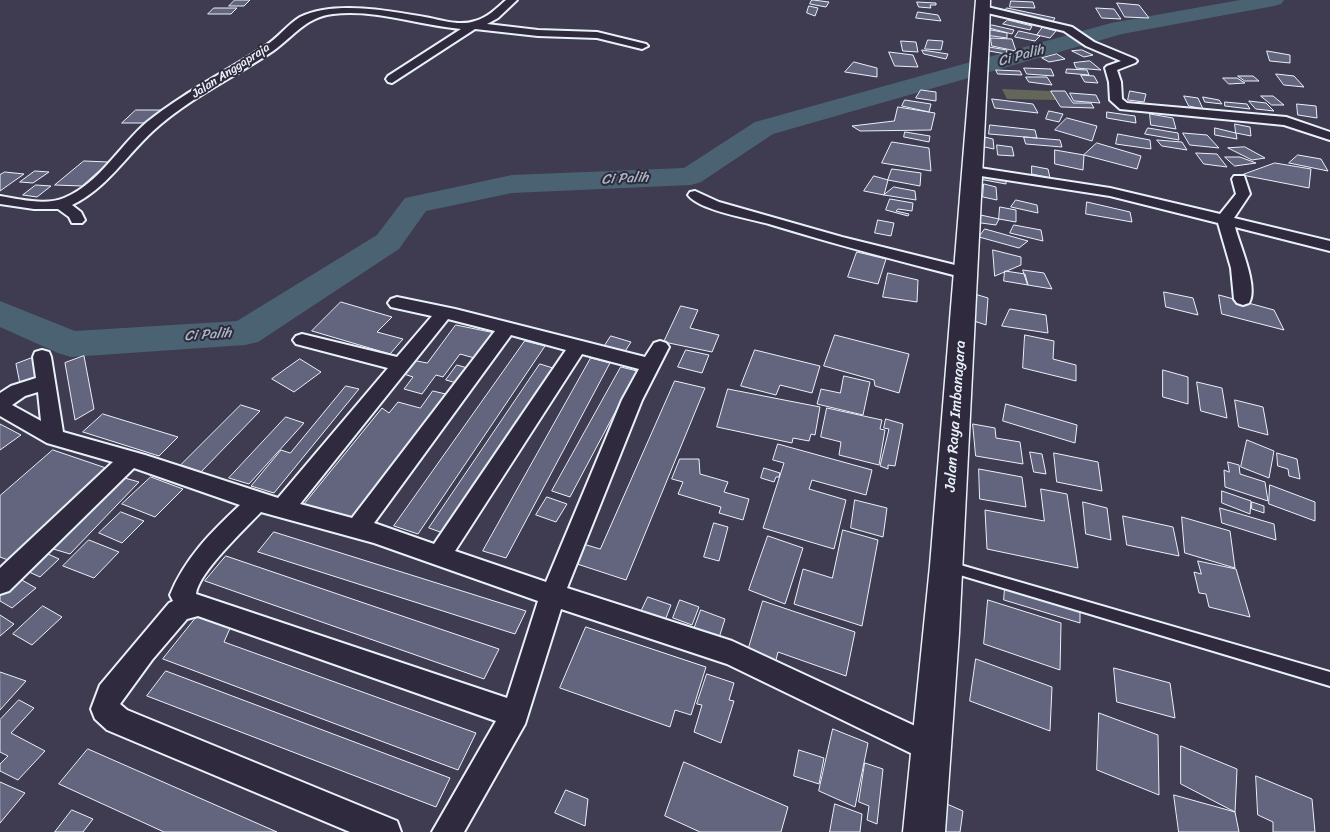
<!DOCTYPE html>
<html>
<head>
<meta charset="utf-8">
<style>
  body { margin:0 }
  canvas { display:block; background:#3f3b50 }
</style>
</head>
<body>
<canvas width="1330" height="832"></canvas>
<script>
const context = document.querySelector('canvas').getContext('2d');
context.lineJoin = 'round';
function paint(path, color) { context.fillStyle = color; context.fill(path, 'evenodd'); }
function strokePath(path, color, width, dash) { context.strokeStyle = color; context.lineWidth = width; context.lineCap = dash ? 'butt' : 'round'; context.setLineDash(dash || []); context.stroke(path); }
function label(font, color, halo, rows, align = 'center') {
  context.font = font + ' Sriracha,sans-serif'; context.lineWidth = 4; context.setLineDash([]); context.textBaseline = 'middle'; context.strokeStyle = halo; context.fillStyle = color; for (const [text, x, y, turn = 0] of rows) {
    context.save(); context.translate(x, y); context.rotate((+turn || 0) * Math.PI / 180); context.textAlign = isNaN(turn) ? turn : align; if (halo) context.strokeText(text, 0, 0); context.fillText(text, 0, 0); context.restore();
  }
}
paint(new Path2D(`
  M1002,89L1050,91L1056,100L1007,99Z`), '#636759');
paint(new Path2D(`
  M1240,0H1284L1281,4L1274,6L1122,34L773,134L701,182L691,185L512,193L426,211L399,249L258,342L245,345L71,357L58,353L0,327V301L75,331L237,321L377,235L405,198L512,175L684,168L755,122L1111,23Z`), '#4a6272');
const building = new Path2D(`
  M235,0H250L244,6H229Z
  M812,0H813L829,2L826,7L810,4Z
  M1011,1L1033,2L1035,8L1010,7Z
  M917,2L936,3V5H930L931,8L919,7Z
  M1117,3L1139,5L1149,18L1125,17Z
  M809,6L818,8L815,16L807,13Z
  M214,8H237L231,14H208Z
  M1007,8L1055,18L1052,23L1003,13Z
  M1096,8L1114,9L1121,19L1102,18Z
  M918,12L938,15L941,21L916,18Z
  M1008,20L1032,26L1030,30L1003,24Z
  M992,25L1014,30L1012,34L989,28Z
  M1043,27L1056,31L1050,38L1037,35Z
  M986,29L1007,33V38L985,35Z
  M1019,31L1037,35L1040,36L1035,41L1015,37Z
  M991,38L1012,39L1016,51L992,46Z
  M928,40L943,41L941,50L925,49Z
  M901,41L916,42L918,52L903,51Z
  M989,47L1007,50L1006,54L989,51Z
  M922,50L948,54L946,59L924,54Z
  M1082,50L1093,55L1084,57L1072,51Z
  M1267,51L1290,55V63L1270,61Z
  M889,52L913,55L918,67L895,66Z
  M1057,54L1065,59L1049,62L1042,58Z
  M1090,61L1101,70L1076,68L1074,63Z
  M854,62L877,68V77L845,72Z
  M1024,68L1051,69L1054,76L1027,74Z
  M1067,69L1087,70L1089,75L1066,73Z
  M996,70L1020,71L1022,75L998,74Z
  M1276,74L1294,76L1304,87L1284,85Z
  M1081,75L1094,76L1098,83L1085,82Z
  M1238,76H1253L1259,81H1245Z
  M1026,77H1047L1052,85L1029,82Z
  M1223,78H1237L1245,83L1229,84Z
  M921,90L936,92V101L916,98Z
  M1051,91H1065L1073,103H1091L1094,108L1061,107Z
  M1130,91L1146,94L1144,102L1128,100Z
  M1070,93L1096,95L1100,103L1074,101Z
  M1184,96L1198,98L1203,109L1189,106Z
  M1261,96H1273L1284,105H1272Z
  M1203,97L1219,100L1222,104L1205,102Z
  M992,99L1033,104L1038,113L995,108Z
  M905,100L931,104L929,112L902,106Z
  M1249,101L1266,103L1274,111L1256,109Z
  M1225,102L1247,104L1250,109L1225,106Z
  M1297,104L1316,106L1317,118L1298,115Z
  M898,107L935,113L931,130L860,131L852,126L894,121Z
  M136,110H162L149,123H122Z
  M1049,111L1063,114L1059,122L1046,119Z
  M1107,112L1135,116L1136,123L1107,118Z
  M1150,114L1173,118L1176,129L1151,125Z
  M1067,118L1097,126L1092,141L1055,130Z
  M1235,124L1250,127L1251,136L1236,133Z
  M990,125L1035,130L1037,138L989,134Z
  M1148,128L1178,133L1179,140L1145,134Z
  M1215,128L1236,133L1237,139L1215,135Z
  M905,132L930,136L929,142L904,137Z
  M1183,133L1207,135L1219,148L1190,145Z
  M1118,134L1150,140L1151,149L1116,144Z
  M980,136L993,139L994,149L980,146Z
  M1024,137L1060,140L1062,147L1026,144Z
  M1157,140L1182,142L1187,150L1162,146Z
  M892,142L929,148L931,171L882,163Z
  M1097,143L1141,156L1137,169L1084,155Z
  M997,145L1012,147L1014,156L998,155Z
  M1245,147L1265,158L1252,160L1228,148Z
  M1055,150L1084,155L1083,170L1055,164Z
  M1196,153L1217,154L1227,167L1204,164Z
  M1298,155L1321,159L1328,171L1289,163Z
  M1225,157H1240L1256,163L1235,166Z
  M84,161L109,162L82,186L55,185Z
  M1275,163L1311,169L1309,188L1242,175Z
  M1032,166L1048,169L1050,178L1032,174Z
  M892,169L921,173L920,186L888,180Z
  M35,171L49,172L33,183L20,182Z
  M5,172L24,174L0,191V175Z
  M980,173L1006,177V184L979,179Z
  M874,176L888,180L884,195L864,191Z
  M984,184L996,187L997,200L983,197Z
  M36,185L51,186L37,197L23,195Z
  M894,187L915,191L916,200L884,195Z
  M890,199L913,203L912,211L898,209L896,211L909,214L908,216L886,210Z
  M1016,200L1037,205L1038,213L1011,207Z
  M1087,202L1130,212L1132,222L1086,214Z
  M1000,207L1016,210V222L999,219Z
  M976,214L999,219L996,225L974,222Z
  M878,220L894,223L891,236L875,233Z
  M1014,225L1041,230L1043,241L1010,233Z
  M985,229L1028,241L1019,248L979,237Z
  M993,250L1021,257V265L995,276Z
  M857,252L886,259L878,284L848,277Z
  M1023,270L1044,273L1052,289L1028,285Z
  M1005,271L1025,274L1028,285L1004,281Z
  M888,273L918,280L917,302L883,297Z
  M968,292L988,298L986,325L965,318Z
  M1164,292L1193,298L1198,315L1166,307Z
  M1219,295L1274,310L1284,330L1222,314Z
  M341,302L392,317L377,332L403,339L390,354L312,331Z
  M681,306L698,310L690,328L719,335L712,352L664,342Z
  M1010,309L1046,315L1048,333L1002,326Z
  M456,325L495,333L478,359L460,354L443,377L436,375L422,394L404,389L413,377L401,373L412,360L427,363Z
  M835,335L909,354L899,393L875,386L874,380L824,366Z
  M1025,335L1054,341L1053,359L1076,365V381L1023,368Z
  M611,336L631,342L624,353L604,347Z
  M525,341L545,346L418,534L394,526Z
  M686,350L709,355L702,373L678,367Z
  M755,350L820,366L812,393L780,385L776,395L741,386Z
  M84,356L94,409L75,420L65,363Z
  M32,358L36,378L20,384L16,364Z
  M591,358L610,363L506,558L483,551Z
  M300,359L321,372L294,392L272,379Z
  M540,364L553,368L443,533L429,528Z
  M457,365L471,369L460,384L446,380Z
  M621,367L637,371L570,497L552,491Z
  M1163,370L1188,377V404L1163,397Z
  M844,376L870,382L863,415L817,404L821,389L840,393Z
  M675,381L705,388L626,580L571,562L580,543L600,549Z
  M1197,382L1222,388L1227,418L1201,411Z
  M346,386L359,389L274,493L251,486L281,450L290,453Z
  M728,389L820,407L815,435L811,434L809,441L793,438L792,443L717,427Z
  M433,391L450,395L357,521L304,504L382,408L389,413L398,402L420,408Z
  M1235,400L1263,407L1268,435L1239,427Z
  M1006,404L1077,425L1075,443L1003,421Z
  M241,405L260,411L201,472L181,465Z
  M827,408L882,420L880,429L885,430L879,465L839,455L841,442L821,437Z
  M103,414L178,437L159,456L83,432Z
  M286,417L304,423L249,484L229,478Z
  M886,419L903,424L895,466L888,465V469L880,466L889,429L884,428Z
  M0,424L21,435L0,450Z
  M973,424L995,428L996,438L1020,442L1023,464L976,456Z
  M1247,440L1274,451L1269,478L1241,467Z
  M778,444L872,470L866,495L812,480L809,489L846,500L834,549L763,528L784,463L773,460Z
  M53,450L106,468L8,560L0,557V496Z
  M1030,452L1042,454L1046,474L1034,472Z
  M1054,453L1098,462L1102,491L1057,482Z
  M1277,453L1297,459L1300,479L1289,476L1288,469L1278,466Z
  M680,459H699L700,474L728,482L724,492L749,499L743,520L719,513L721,507L678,494L683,482L672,479Z
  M1228,462L1239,465L1240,474L1265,482L1268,501L1225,487L1224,470L1229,472Z
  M764,468L780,473L779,477H776L774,482L761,478Z
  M979,469L1022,477L1026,507L980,499Z
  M121,477L139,482L70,554L50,548Z
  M151,477L183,489L155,517L122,504Z
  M1270,485L1315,502V521L1269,504Z
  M1041,489L1067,494L1078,568L987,549L985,510L1044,521Z
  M1222,491L1251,501L1250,514L1222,503Z
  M547,497L567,504L556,522L536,515Z
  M855,500L887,508L883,537L851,528Z
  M1083,502L1107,508L1111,540L1086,534Z
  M1252,502L1264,506V513L1252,509Z
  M1220,508L1274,524L1276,540L1222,523Z
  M121,512L144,521L122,543L99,533Z
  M1123,516L1173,527L1179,556L1127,545Z
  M1182,517L1230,531L1235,568L1185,553Z
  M714,523L728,527L719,561L704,557Z
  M843,530L878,540L862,626L794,604L803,569L832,578Z
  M274,532L526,611L515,634L258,552Z
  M768,536L803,548L785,604L749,590Z
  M89,540L119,552L94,578L63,566Z
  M48,554L59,559L40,577L29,572Z
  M226,556L499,649L484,679L205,581Z
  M1198,561L1236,569L1250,617L1209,607L1206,594L1199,593L1194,572L1201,574Z
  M20,579L36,588L12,608L0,601V596Z
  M1005,587L1080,610V623L1004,600Z
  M648,597L671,605L664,623L640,614Z
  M680,600L699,607L692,625L673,618Z
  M988,600L1061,623L1060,670L984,644Z
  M763,601L855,632L846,676L778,652L775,664L747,654Z
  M43,606L62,617L32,645L13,634Z
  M701,610L725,619L718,641L693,632Z
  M199,614L231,626L224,642L476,733L458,770L163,659Z
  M0,615L14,624L0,636Z
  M586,627L706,667L691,715L675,710L670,727L560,688Z
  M976,659L1052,687L1050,731L970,701Z
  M1114,668L1170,683L1175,718L1117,702Z
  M166,671L450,778L436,807L147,696Z
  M0,672L26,681L0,710Z
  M707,674L734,683L729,700L734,701L721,743L694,732L702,705L697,704Z
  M19,700L34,708L11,733L45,751L18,780L0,771V764L8,756L0,752V720Z
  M1099,713L1158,735L1159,795L1097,770Z
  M833,729L868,743L855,807L819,791Z
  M1181,746L1237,769L1235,812L1181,784Z
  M88,749L277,832H164L59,784Z
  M799,750L824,758L819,784L794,776Z
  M684,762L788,807L781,832H700L665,816Z
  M865,763L883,769L877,824L867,820L869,806L859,802Z
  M1256,776L1312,799L1315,832H1273V822L1258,815Z
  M0,782L25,793L0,823Z
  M566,790L588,799L585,826L555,813Z
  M1174,795L1235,812L1239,832H1179Z
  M940,801L963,811L960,832H936Z
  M835,804L862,814L860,832H830Z
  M72,810L93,819L83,832H55Z`);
paint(building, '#63647e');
strokePath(building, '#e8f1f8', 1);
const lane = new Path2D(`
  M950,562L1330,672V686L950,572L946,571L944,567L946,563Z`);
const street = new Path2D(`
  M506,0H517L498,18L487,24L538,30L597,32L646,44L648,46L642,49L597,38L538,36L475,29L392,83L388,82L386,79L388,76L461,29C418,25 376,9 333,14C306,17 294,36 273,51C233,78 189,98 153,131C126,156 106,189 72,205L81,212L85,220L82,223H72L69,217L58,209H34L0,204V196C19,199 45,206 64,198C99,184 119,146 147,122C184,92 226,72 265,46C278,38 287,25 300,17C335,0 392,11 430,18C444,21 461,26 475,21C487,18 497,8 506,0Z
  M983,6L1072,27L1094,42L1135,59L1137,61L1135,63L1117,70L1121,82L1122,99L1127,103L1286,117L1330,132V140L1284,125L1120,109L1110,100L1109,82L1105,68L1107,66L1121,61L1086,46L1064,31L979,11V7Z
  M973,167L1110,188L1220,214L1236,194L1232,179L1234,176H1244L1250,194L1234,218L1330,241V251L1235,227C1239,244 1259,287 1249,303L1243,305L1237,303L1234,299L1231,268L1218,223L1110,196L968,174L966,171L968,168Z
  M695,191L719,202L842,237L971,269L973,273L971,277L965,278C899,261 834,244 769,224C751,219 698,210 688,195L690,192Z
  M397,297L455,309L645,357L654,343L660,341L666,343L669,347L642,400L567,588L732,641L943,739L947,749L943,759L933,763L923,759L727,664L561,609L525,724L464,832H432L496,721L198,616L187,619L152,660L120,704L127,710L397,821L401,832H350L107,730L95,719L91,709L100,685L169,603L173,601L170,595C185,558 211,532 240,505L134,468L9,591L0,594V568L113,462L47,443L0,416V393L11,386L36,378L33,357L35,352L42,350L49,352L51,357L63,432L145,455L278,498L388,368L296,344L293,340L296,336L302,334L397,357L432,316L391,307L388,303L391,299ZM448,319L495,331L352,518L300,504ZM511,335L566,350L434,544L374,523ZM582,354L639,369L622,400L546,582L455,551ZM38,392L41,421L12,405L25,396ZM261,512L374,543L538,601L507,698L196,594C198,573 245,529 261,512Z`);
const highway = new Path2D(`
  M976,0H990L989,38L959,633L945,832H903L930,566Z`);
strokePath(lane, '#e8f1f8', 4);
strokePath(street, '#e8f1f8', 4);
strokePath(highway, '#e8f1f8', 3);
paint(lane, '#2f2a3d');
paint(street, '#2f2a3d');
paint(highway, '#2f2a3d');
label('12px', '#e8f1f8', '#2f2a3d', [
  ["Jalan Anggapraja",231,71,-33]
]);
label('italic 14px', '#a9b8c2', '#2f2a3d', [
  ["Ci Palih",1021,56,-16],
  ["Ci Palih",625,179,-3],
  ["Ci Palih",208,335,-4]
]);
label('15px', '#e8f1f8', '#2f2a3d', [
  ["Jalan Raya Imbanagara",956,416,-86]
]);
</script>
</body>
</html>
